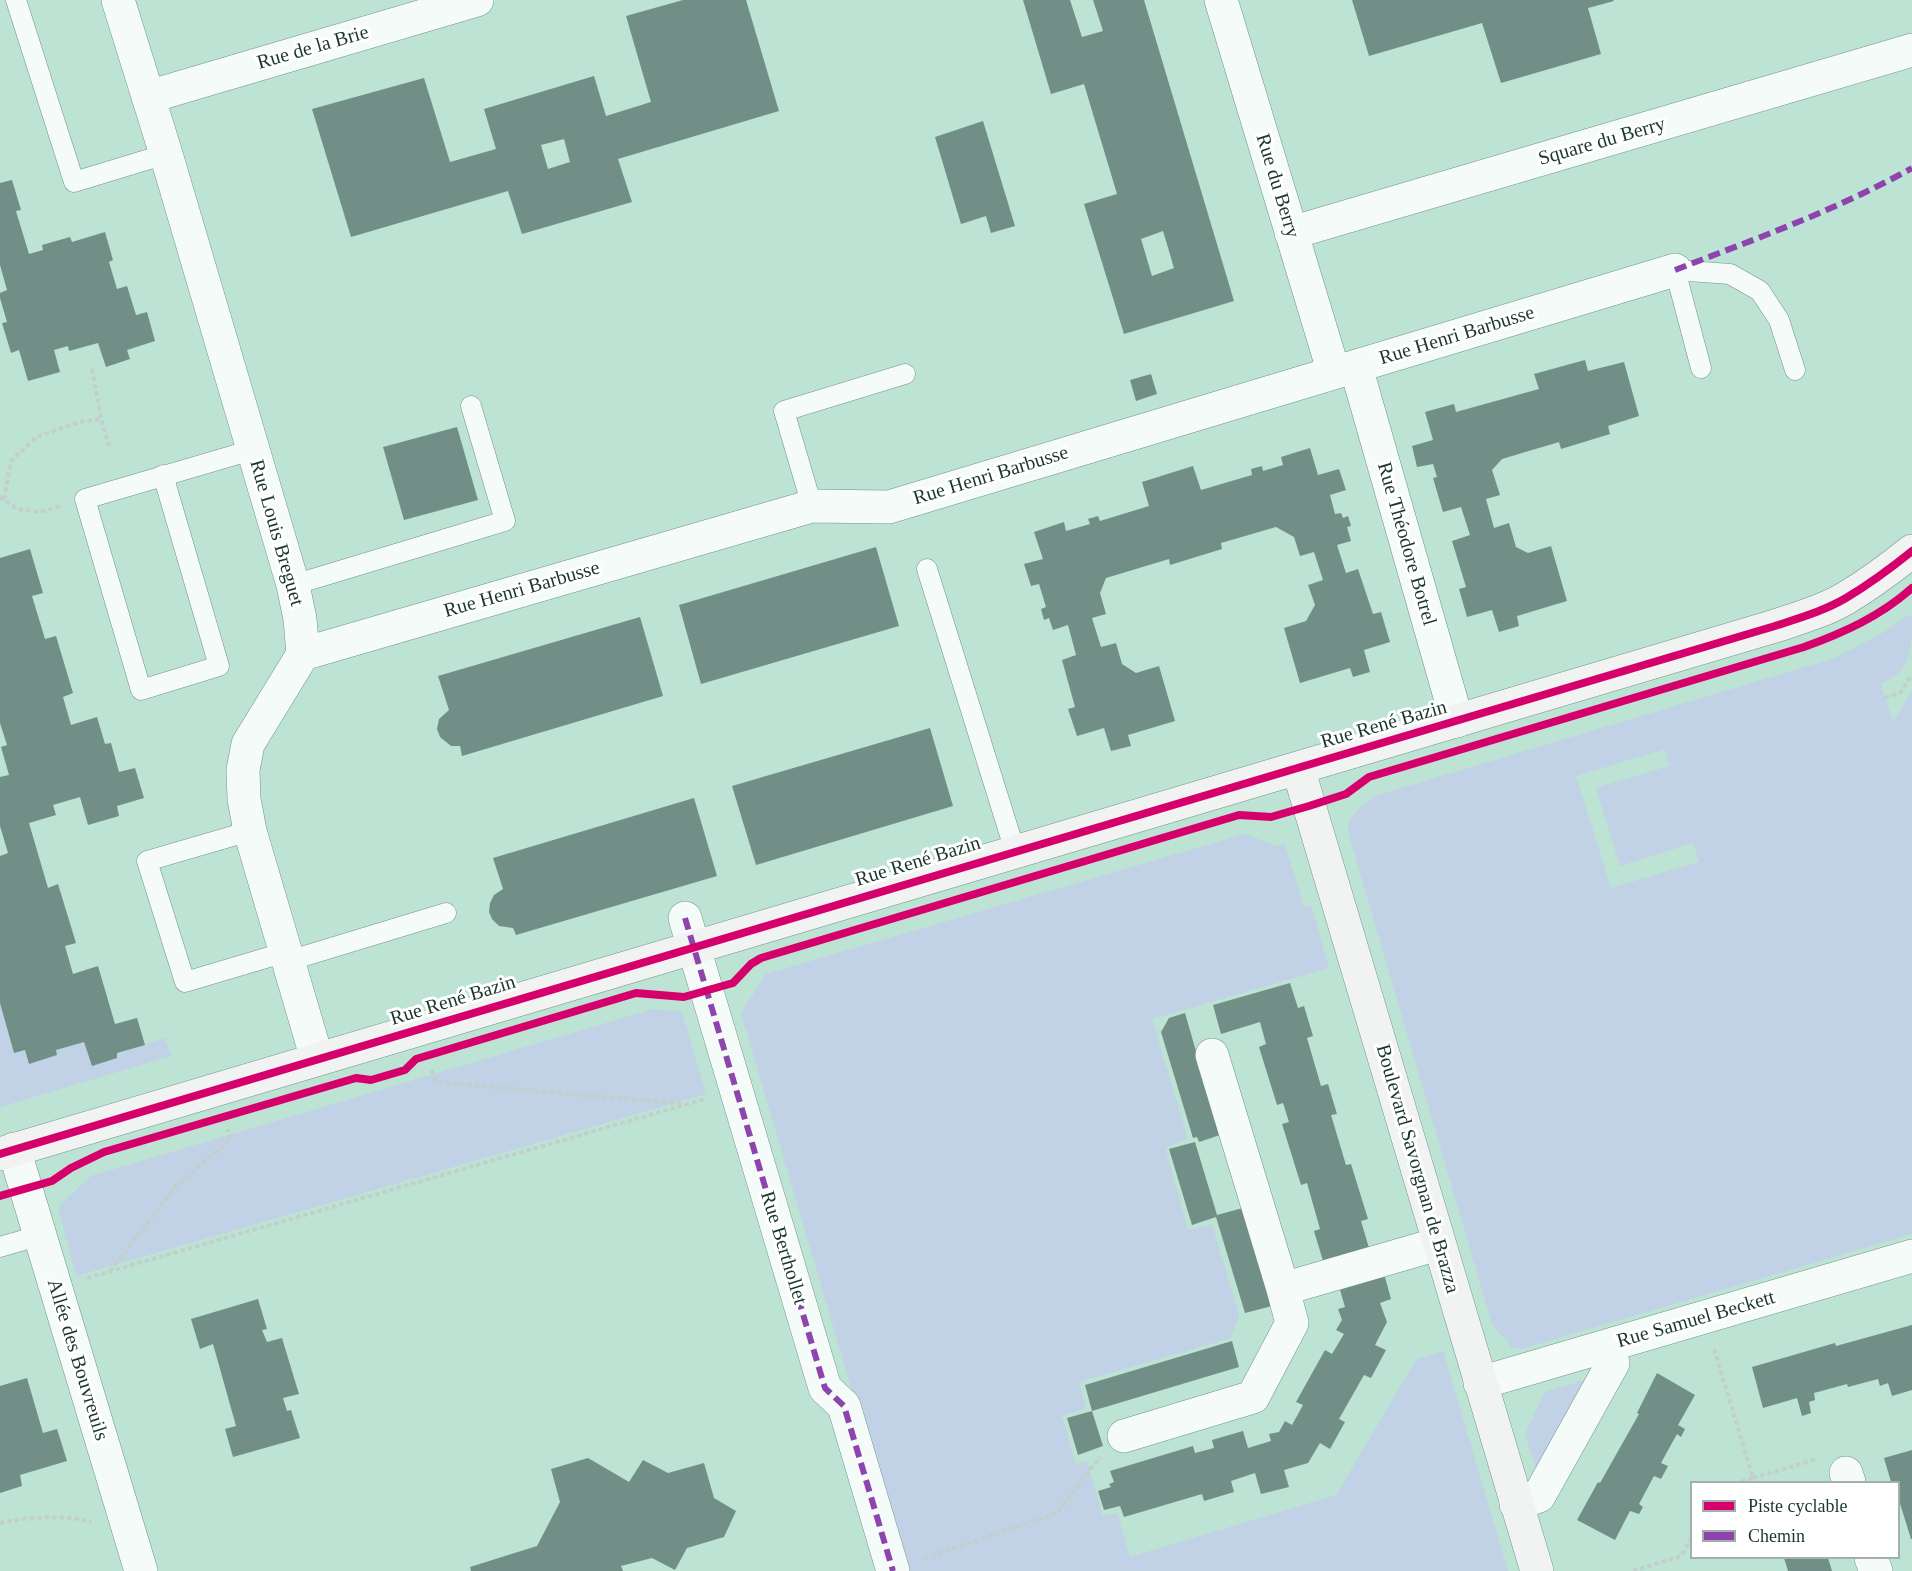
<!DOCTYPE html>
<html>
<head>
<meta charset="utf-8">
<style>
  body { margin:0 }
  #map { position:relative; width:1912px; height:1571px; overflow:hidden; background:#bce3d3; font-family:Georgia,serif }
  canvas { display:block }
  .legend { position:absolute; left:1690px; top:1481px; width:210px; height:78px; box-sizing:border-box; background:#fff; border:2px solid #a3afab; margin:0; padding:8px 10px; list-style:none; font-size:18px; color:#1a372c }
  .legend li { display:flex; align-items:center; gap:12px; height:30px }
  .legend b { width:30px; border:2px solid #a3afab }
</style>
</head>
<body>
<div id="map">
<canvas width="1912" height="1571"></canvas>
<ul class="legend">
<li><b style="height:8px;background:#d6006c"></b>Piste cyclable</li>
<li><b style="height:8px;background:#8e44ad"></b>Chemin</li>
</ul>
</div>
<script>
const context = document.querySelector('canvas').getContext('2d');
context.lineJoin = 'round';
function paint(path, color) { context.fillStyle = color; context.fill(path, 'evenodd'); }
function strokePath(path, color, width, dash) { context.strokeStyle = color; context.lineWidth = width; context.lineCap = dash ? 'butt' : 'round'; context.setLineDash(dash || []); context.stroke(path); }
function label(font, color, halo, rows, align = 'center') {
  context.font = font + ' Georgia,serif'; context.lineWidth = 6; context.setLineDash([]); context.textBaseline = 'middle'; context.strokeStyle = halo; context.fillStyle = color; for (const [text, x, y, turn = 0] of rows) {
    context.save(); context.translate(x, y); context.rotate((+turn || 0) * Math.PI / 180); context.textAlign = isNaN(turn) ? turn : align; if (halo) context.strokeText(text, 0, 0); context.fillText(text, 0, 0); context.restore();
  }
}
paint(new Path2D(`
  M1908,615L1912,616C1912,647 1912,671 1881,684L1893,722L1912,691V1234L1528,1347L1519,1349L1510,1347L1508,1339L1500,1334L1492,1324L1348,832C1347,814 1363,806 1375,796L1835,658L1886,631ZM1665,749L1669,766L1596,788L1620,866L1693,843L1699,862L1611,888L1576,776Z
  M1245,834L1276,846L1285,844L1304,907L1311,905L1329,968L1152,1019L1188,1139L1165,1147L1188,1230L1212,1224L1239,1316L1231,1338L1079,1382L1086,1408L1062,1416L1076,1465L1087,1461L1103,1516L1117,1513L1130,1557L1336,1495L1417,1359L1443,1351L1508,1571H905L741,1013L766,974Z
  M0,1003L14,1052L25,1050L29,1063L57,1055L56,1050L84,1042L92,1065L117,1058V1053L165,1038L171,1056L0,1107Z
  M653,1009L682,1012L706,1094L76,1276L58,1207L91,1176Z
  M1594,1377L1539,1477L1525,1434L1545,1392Z`), '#c1d1e6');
paint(new Path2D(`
  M683,0H746L779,111L618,159L632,202L522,234L508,191L351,237L312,109L424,78L450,162L496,149L484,109L594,76L606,116L651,102L626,16ZM564,139L570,162L548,169L541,145Z
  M1023,0H1070L1082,37L1103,31L1093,0H1144L1234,301L1124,334L1084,204L1117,194L1084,84L1051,94ZM1163,231L1174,268L1152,276L1141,239Z
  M1352,0H1613L1614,1L1588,8L1601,54L1501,83L1482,23L1369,56Z
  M983,121L1015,226L991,233L986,216L961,224L935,137Z
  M12,180L21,210L16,211L29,254L43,250L42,245L70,237L72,242L105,232L113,260L109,262L117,289L127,286L136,315L147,312L155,341L127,350L130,359L106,367L98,343L69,351L68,346L54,350L60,372L28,381L19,350L11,353L2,323L7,322L0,298V293L7,290L0,265V183Z
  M1585,360L1588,371L1624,362L1639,416L1608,426L1610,434L1561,449L1559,442L1502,459L1492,470L1500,495L1486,499L1494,528L1509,523L1516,547L1528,553L1551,546L1567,601L1517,616L1519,626L1499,632L1492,610L1467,617L1459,589L1466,587L1452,541L1470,535L1461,507L1443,512L1433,478L1437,477L1433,464L1417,467L1412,446L1433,440L1425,412L1454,404L1456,412L1539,389L1534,374Z
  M1151,374L1157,394L1136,401L1130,380Z
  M457,427L478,500L404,520L383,447Z
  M1310,448L1318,475L1339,469L1346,490L1330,495L1335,514L1341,513L1343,518L1348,516L1351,526L1347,527L1351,541L1337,545L1346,573L1358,569L1373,614L1381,612L1390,642L1364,650L1370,672L1353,677L1350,668L1300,683L1284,628L1306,621L1315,605L1308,585L1323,580L1314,552L1300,556L1294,537L1276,527L1221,543L1222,549L1170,565L1169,559L1106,578L1100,593L1106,614L1092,618L1101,647L1116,643L1122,664L1136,673L1159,666L1175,721L1128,735L1131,746L1111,751L1104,728L1077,736L1068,709L1075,707L1062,660L1076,655L1068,625L1053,630L1049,618L1044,620L1041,609L1046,607L1039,584L1031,586L1024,564L1043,559L1034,532L1064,522L1066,531L1090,524L1088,519L1098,516L1100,521L1149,506L1142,482L1193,466L1201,490L1252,475L1251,469L1262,466L1263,471L1283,465L1281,457Z
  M876,547L899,626L701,684L679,605Z
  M30,549L43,593L32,596L45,639L56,636L73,693L63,697L71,725L97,717L105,744L111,743L119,772L135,768L144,798L117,806L119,816L88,825L80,797L53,805L56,815L29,823L48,888L58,884L76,943L65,946L73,974L98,966L115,1024L137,1018L145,1045L117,1053V1058L92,1066L84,1042L56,1050L57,1055L29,1064L25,1050L14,1053L0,1003V856L8,853L0,826V777L9,775L1,747L7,745L0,723V558Z
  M640,617L663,696L462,756L460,746H451L440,737L437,729L439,719L449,710L438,676Z
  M930,728L953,806L756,865L732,786Z
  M694,798L717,876L516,935L513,928L499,926L492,919L489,912L490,903L494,895L503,889L493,858Z
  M1290,983L1298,1008L1304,1006L1313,1036L1307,1038L1321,1086L1328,1084L1337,1114L1331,1115L1346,1165L1351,1164L1368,1219L1361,1221L1369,1248L1323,1261L1314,1231L1320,1229L1307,1183L1301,1185L1282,1124L1289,1122L1283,1103L1277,1105L1259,1047L1266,1044L1260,1022L1221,1034L1213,1005Z
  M1185,1013L1220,1135L1199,1142L1197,1137L1193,1138L1161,1032L1169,1018Z
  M1195,1142L1217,1215L1243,1208L1272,1306L1245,1313L1216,1217L1192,1225L1169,1149Z
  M1383,1270L1391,1299L1380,1303L1387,1322L1375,1345L1386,1350L1371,1378L1364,1375L1339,1419L1345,1422L1330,1449L1320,1443L1308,1463L1284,1470L1289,1487L1261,1494L1255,1473L1231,1481L1234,1492L1204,1501L1202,1494L1124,1517L1120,1506L1104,1510L1098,1491L1111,1487L1109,1484L1114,1482L1110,1471L1193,1446L1195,1453L1214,1448L1212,1440L1243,1431L1248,1448L1271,1441L1269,1434L1279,1432L1285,1421L1292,1425L1303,1405L1296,1402L1325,1350L1332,1354L1344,1334L1336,1330L1342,1320L1338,1309L1345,1307L1338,1283Z
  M258,1299L267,1329L262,1330L267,1342L282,1338L299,1394L283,1398L287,1411L291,1410L300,1438L233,1457L225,1429L236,1426L213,1344L200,1349L191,1319Z
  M1912,1325V1390L1892,1396L1888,1383L1880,1386L1878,1379L1848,1387L1847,1384L1814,1393L1815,1400L1809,1402L1811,1413L1802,1416L1797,1398L1763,1408L1752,1367L1835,1343L1836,1346Z
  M1232,1341L1239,1367L1092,1411L1103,1446L1078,1455L1067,1418L1092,1411L1085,1385Z
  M1657,1373L1695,1395L1678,1425L1685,1429L1681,1437L1677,1434L1661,1463L1668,1466L1661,1479L1654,1476L1639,1504L1643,1507L1639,1514L1630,1511L1615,1540L1577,1520L1598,1482L1600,1483L1639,1414L1637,1413Z
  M27,1378L43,1433L57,1429L67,1461L20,1475L22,1486L0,1493V1386Z
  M1912,1450V1539H1911L1898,1497V1482H1891L1884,1458Z
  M588,1458L629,1482L643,1460L668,1473L704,1463L714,1498L736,1511L724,1537L687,1548L675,1570L652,1558L621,1566L623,1571H471L470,1567L537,1546L560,1502L551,1469Z
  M1784,1558H1828L1832,1571H1788Z`), '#718f87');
const lane = new Path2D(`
  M16,0L74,182L166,154
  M1701,368L1675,270L1730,274L1760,291L1779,320L1795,370
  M163,475L219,666L141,690L85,499L252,450
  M812,506L784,411L905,374
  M927,569L1015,851
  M293,585L505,521L471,406
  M250,831L147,861L185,982L286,952
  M288,961L446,913
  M0,1247L38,1236`);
const street = new Path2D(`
  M118,0L166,154L293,585L300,619L303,654L248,744L243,770L244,799L250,831L317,1059
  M1221,0L1334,373
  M148,97L477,0
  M1291,233L1912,50
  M1356,367L1457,721
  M303,654L812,506L889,507L1675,270
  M685,918L825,1388L844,1406L893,1571
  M1212,1055L1283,1289
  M14,1149L141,1571
  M1480,1383L1912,1256
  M1124,1436L1253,1397L1292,1323L1283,1289L1438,1244
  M1846,1473L1849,1482
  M1516,1504L1539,1496L1613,1363L1608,1346
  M1871,1558L1876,1571`);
const secondary = new Path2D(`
  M1298,768L1537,1571
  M0,1154L1775,626C1799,618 1824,611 1846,598C1869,584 1891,568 1912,551`);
strokePath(lane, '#749388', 21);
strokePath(street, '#749388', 34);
strokePath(secondary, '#749388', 34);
strokePath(new Path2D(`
  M92,369L101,419L109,446
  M0,497L17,509L39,512L61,506
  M4,499L11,461L36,437L80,422L101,419
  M1885,698L1901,692L1912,674
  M432,1070L435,1082L685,1104
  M110,1271L176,1186L231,1139L228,1129
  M87,1278L705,1099
  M1714,1349L1753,1478L1740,1482
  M1753,1478L1817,1459
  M0,1523C29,1517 63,1514 91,1522
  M924,1558L1057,1513L1090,1469L1101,1457
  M1633,1571L1681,1556L1692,1537`), '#c3cfca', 4, [4.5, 3]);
strokePath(lane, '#f5fbf8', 20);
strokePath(street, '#f5fbf8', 33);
strokePath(secondary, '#f1f3f2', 33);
strokePath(new Path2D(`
  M1675,270C1755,239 1837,210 1912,168
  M685,918L825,1388L844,1406L893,1571`), '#8e44ad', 6, [12, 6]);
strokePath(new Path2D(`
  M0,1154L1775,626C1799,618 1824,611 1846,598C1869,584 1891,568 1912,551
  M0,1196L52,1181L71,1168L104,1152L356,1078L371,1080L405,1070L416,1059L636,993L684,997L733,983L751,964L761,958L1239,815L1271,817L1309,806L1346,794L1369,777L1804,647C1843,633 1881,616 1912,588`), '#d6006c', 8);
label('20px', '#1a372c', '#fff', [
  ["Rue de la Brie",313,48,-16],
  ["Square du Berry",1602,142,-16],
  ["Rue du Berry",1277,186,73],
  ["Rue Henri Barbusse",1457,336,-17],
  ["Rue Henri Barbusse",991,476,-17],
  ["Rue Louis Breguet",276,533,74],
  ["Rue Théodore Botrel",1406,544,74],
  ["Rue Henri Barbusse",522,590,-16],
  ["Rue René Bazin",1384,725,-16],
  ["Rue René Bazin",918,862,-17],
  ["Rue René Bazin",453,1001,-17],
  ["Boulevard Savorgnan de Brazza",1417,1169,74],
  ["Rue Berthollet",783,1248,73],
  ["Rue Samuel Beckett",1696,1320,-16],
  ["Allée des Bouvreuils",77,1360,73]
]);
</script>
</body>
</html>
